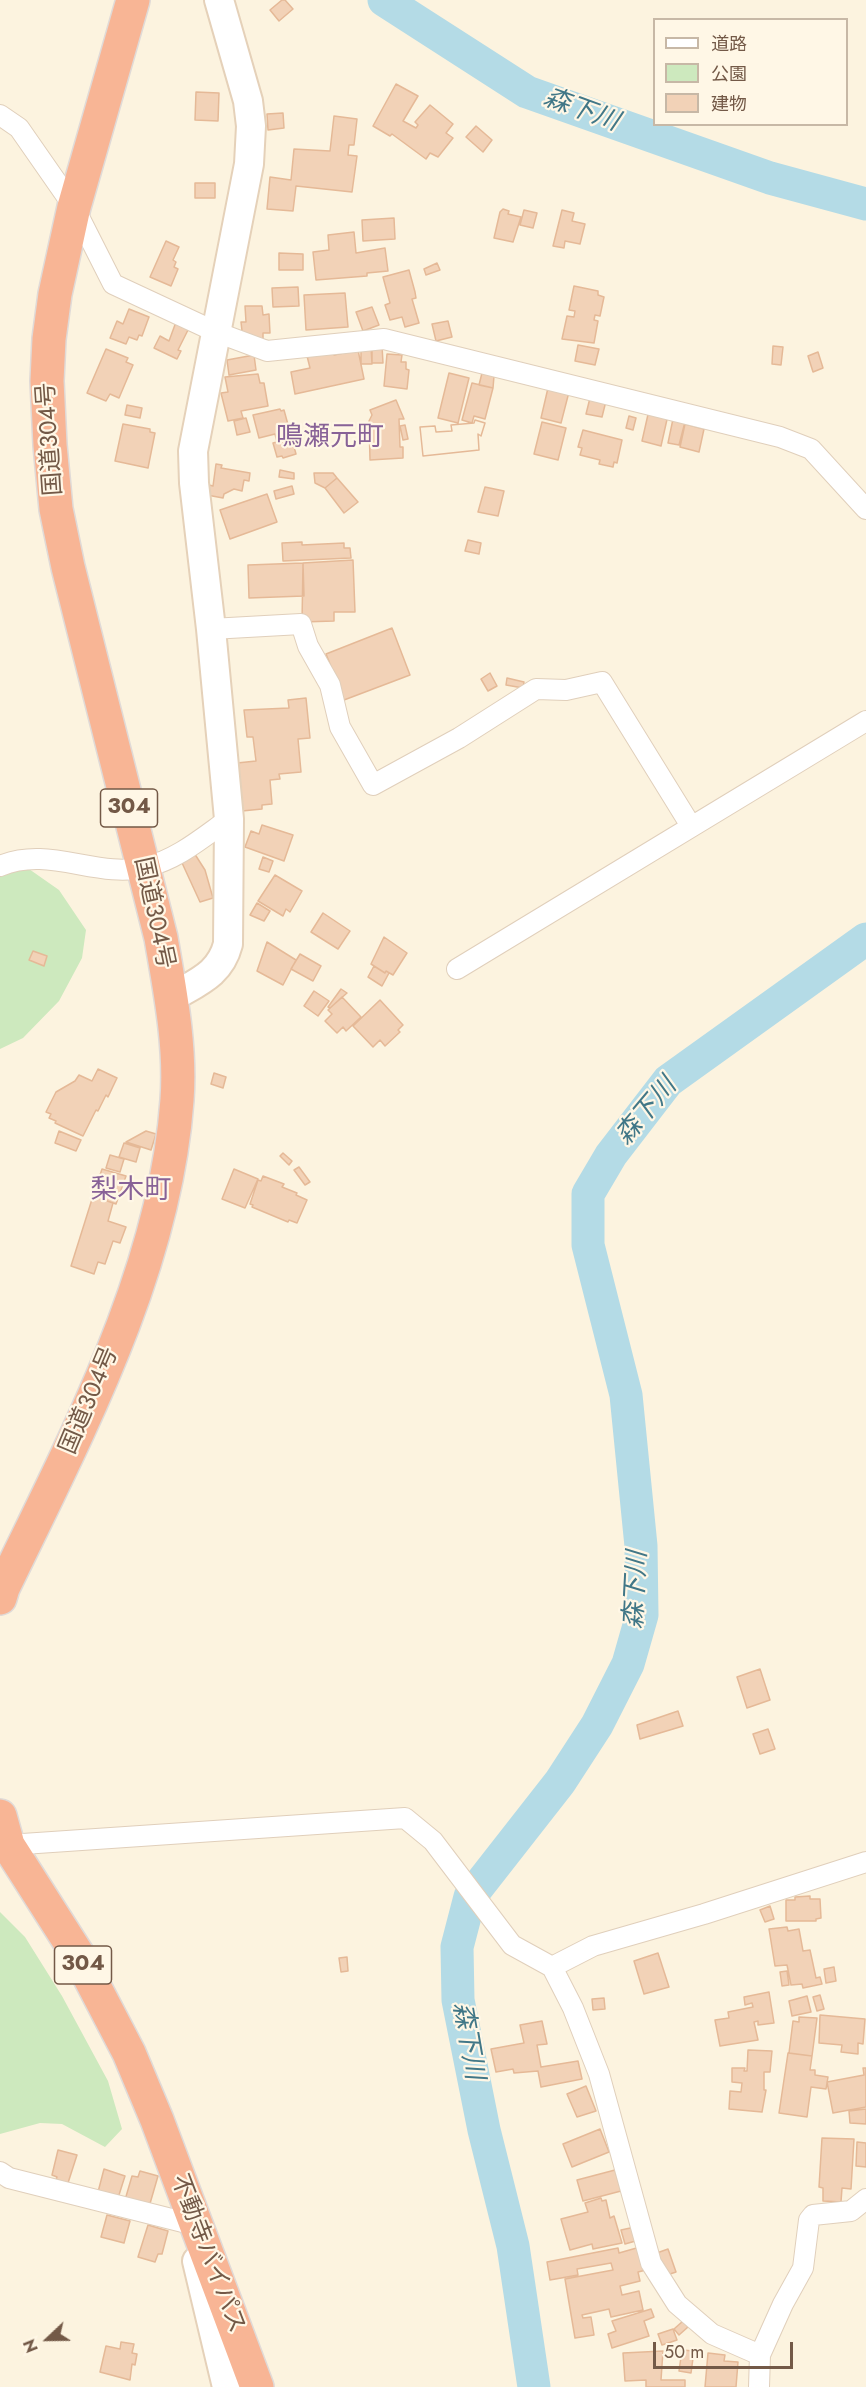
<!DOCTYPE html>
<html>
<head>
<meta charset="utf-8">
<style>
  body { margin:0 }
  #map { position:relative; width:866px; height:2387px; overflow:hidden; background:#fcf3df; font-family:Jost,"Noto Sans JP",sans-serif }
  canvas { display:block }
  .legend { position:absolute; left:653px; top:18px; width:195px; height:108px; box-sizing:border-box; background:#fff7e6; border:2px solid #c7b8a6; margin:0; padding:8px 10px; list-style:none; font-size:18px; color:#735947 }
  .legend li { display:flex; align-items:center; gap:12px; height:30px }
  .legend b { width:30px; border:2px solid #c7b8a6 }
  .north { position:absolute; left:18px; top:2309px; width:60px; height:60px; -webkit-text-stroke:4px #fff7e6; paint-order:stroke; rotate:248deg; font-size:16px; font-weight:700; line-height:24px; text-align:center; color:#735947 }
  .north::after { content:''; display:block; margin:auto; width:21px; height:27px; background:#735947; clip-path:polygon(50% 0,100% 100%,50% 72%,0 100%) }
  .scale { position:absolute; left:653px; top:2342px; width:140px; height:27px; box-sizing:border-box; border:3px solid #735947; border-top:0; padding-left:8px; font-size:18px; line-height:21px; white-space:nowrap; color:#735947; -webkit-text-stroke:4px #fff7e6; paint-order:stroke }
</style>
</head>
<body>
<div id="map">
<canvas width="866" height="2387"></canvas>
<ul class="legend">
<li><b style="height:8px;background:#fff"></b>道路</li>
<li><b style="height:16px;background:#cde9be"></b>公園</li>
<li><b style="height:16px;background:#f2d2b7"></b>建物</li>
</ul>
<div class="north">N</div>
<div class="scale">50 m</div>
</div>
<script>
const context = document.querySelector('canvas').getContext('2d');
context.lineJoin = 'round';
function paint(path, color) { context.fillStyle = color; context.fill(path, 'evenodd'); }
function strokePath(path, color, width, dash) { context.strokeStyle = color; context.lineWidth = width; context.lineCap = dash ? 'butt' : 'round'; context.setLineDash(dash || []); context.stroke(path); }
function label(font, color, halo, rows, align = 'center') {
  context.font = font + ' Jost,"Noto Sans JP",sans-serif'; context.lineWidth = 4.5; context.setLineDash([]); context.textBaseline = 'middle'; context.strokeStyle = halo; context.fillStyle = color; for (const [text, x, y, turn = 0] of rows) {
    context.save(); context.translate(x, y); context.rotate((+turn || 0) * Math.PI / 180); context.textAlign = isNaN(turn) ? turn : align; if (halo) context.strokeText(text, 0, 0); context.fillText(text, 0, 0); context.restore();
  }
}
paint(new Path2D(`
  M0,860L19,862L59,890L86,930L82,958L59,1001L23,1038L0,1049Z
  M0,1912L25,1937L62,1996L108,2081L122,2129L105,2147L62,2124L40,2123L0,2134Z`), '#cde9be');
strokePath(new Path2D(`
  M384,0L527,92L770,178L866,204
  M534,2387L513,2246L484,2130L458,2000L457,1947L470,1897L560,1782L597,1725L628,1664L642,1615L641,1546L626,1395L588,1245V1194L611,1155L668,1081L866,939`), '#b4dbe6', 33);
const building = new Path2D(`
  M282,0H285L293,9L279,21L270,10Z
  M396,84L418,96L403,121L416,128L418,125L415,122L430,105L453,124L446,133L453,138L438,157L430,153L426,159L392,134L390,136L373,126Z
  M196,92L219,93L218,121L195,120Z
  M283,113L284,128L268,130L267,114Z
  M334,116L357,119L354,145H349L348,155L357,156L352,192L296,186L293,211L267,209L270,177L291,180L294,149L330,151Z
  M476,126L492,140L483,152L466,137Z
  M195,183H215V198H195Z
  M503,209L509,211L508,214L521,217L513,242L494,238L500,212Z
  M524,210L537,213L533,228L520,225Z
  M562,210L574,213L572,221L585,224L580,244L565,241L564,248L553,246Z
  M394,218L395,239L363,241L362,220Z
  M354,232L356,253L385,248L388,271L367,273V276L316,280L313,252L329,250L328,235Z
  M166,241L179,247L173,260L176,262L174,267L178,269L171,286L150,277Z
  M279,253L303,254V270H279Z
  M437,263L440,270L426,275L424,269Z
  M409,270L415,292L416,298L412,299L419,323L405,327L402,317L390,320L385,305L390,303L383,277Z
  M574,286L598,291V295L604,297L600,316L595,315L594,320L598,321L594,343L562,339L567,316L574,317L575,311L569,310Z
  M298,287L299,306L273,307L272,288Z
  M345,293L348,327L306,330L304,295Z
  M245,306H262L263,315L269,314L270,333H263V339L243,340L241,322H246Z
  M372,307L379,325L363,331L356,312Z
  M129,309L149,317L142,336L139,335L137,340L129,337L126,344L110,338L117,321L123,324Z
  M448,321L452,337L436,341L432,324Z
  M176,322L189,328L178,350L181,351L177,359L154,348L160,336L169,341Z
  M578,345L599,349L595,365L575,361Z
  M372,346H382L383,363H372Z
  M773,346L783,347L781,365L772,364Z
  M371,347L372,364H361V348Z
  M106,349L128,358L126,362L133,365L119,398L110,394L106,401L87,393Z
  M358,350L364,379L295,394L291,372L310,368L307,356L334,351V355Z
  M818,352L823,368L813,372L808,356Z
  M387,354L402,355L401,362H406V369L409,370L407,389L384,386Z
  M254,355L256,370L229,375L227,360Z
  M449,373L469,378L458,423L438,418Z
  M482,373L494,376L493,388L479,385Z
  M258,374L260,383H264L268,406L241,411L243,418L228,421L221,393L228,392L225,377Z
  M472,383L493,388L485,419L474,416L472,423L462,420Z
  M548,388L569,392L561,423L541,418Z
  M590,398L606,401L602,417L586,414Z
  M396,400L404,419H399L400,447H403V458L370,460L369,421L372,415L370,410Z
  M127,405L142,408L140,418L125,415Z
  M280,409L281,411L284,410L296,454L283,458L282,456L277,457L273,443L277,442L275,434L259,438L253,415Z
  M649,410L668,415L661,446L642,441Z
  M629,416L636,418L633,430L626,428Z
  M246,418L250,432L237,435L234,421Z
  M673,419L685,422L679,445L668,443Z
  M475,420L485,423L481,436L478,434L479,450L423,456L420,427L435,426L436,432L452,431L451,425L474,423Z
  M475,420L485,423L481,436L478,434L479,450L423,456L420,427L435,426L436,432L452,431L451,425L474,423Z
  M542,422L566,428L558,460L534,454Z
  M123,424L150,429V432L155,433L148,468L115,461Z
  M685,424L704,429L699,452L680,447Z
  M405,425L408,439L403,440L400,426Z
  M583,430L622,440L617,463L614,462L613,467L599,464L600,460L580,455L582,448L578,447Z
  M216,464L222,465L221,468L250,473L249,481L244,480L242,491L234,489L224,494L223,498L207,495L209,485L213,486Z
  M280,470L294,473V479L279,477Z
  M314,473H333L337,478L325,488L315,483Z
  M337,478L358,502L344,513L325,488Z
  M292,486L294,494L276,499L274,491Z
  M485,487L504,491L498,516L478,512Z
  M267,494L277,522L230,539L220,510Z
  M468,540L481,543L479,554L465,551Z
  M302,542V545L344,543V548H350L351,558L283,561L282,543Z
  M353,560L355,612H334V621L302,622L303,563Z
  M303,563L304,596L249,598L248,565Z
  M392,628L410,675L344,700L326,654Z
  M490,673L497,686L488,691L481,679Z
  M507,678L524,682L523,688L506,685Z
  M306,698L310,738L298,739L301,772L279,774L280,779L270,780L272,804L262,805V809L242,811L237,763L256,761L253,737H247L244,710L289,708L288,700Z
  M262,825L293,835L284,861L245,847L251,831L259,834Z
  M189,845L205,870L213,898L200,902L177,852Z
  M263,857L273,861L269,872L259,869Z
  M275,875L302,891L290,912L286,909L283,916L258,901Z
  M257,903L270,911L264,921L250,915Z
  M323,913L350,931L338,949L311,932Z
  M384,937L407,953L393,975L386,971L385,973L371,964Z
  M267,942L296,960L283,985L257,971Z
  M33,951L47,956L44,966L29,960Z
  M300,954L321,966L313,981L291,969Z
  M374,966L385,973L386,971L389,973L382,986L368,977Z
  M341,989L347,993L330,1008L328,1007Z
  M314,991L329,1001L318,1016L304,1006Z
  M342,997L361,1017L346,1031L343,1027L337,1033L325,1021L332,1014L328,1010Z
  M380,1000L403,1025L398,1030L400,1032L385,1046L380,1040L373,1047L353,1026Z
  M98,1069L117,1078L108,1097L106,1095L98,1111L96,1110L83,1136L55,1123L56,1121L49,1118L51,1114L46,1112L56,1092L75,1081L79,1075L92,1081Z
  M214,1073L226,1077L223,1088L211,1084Z
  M59,1131L81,1140L76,1151L55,1143Z
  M146,1131L156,1134L151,1150L126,1142Z
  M124,1143L140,1148L136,1162L119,1157Z
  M283,1153L292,1161L289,1165L280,1156Z
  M110,1155L124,1159L120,1172L106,1168Z
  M299,1167L310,1182L305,1185L294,1170Z
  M102,1169L126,1176L116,1204L93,1196Z
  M234,1169L258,1179L245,1208L222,1199Z
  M263,1176L284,1184L282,1187L297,1193L296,1195L307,1200L297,1223L289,1220L288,1222L252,1207L253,1205L250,1204L258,1180L261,1181Z
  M93,1196L113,1203L108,1221L126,1227L120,1243L113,1241L105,1264L98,1262L94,1274L71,1266Z
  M760,1669L770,1700L747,1708L737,1677Z
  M678,1711L683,1726L640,1739L637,1725Z
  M768,1729L775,1749L760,1754L753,1734Z
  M810,1896V1899H820L821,1918L816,1919V1921H786V1900H795V1897Z
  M770,1906L774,1919L765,1922L760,1910Z
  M787,1927L788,1931L799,1929L803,1951L810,1950L816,1978L820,1977L822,1984L803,1988L802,1984L791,1985L787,1965L775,1966L769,1929Z
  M658,1953L669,1987L644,1994L634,1961Z
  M347,1957L348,1971L341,1972L339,1958Z
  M834,1967L836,1981L826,1983L824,1969Z
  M787,1971L789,1985L782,1986L780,1972Z
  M769,1992L774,2023L758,2025V2021L754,2022L758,2040L720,2046L715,2020L729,2018L728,2012L753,2007L752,2003L745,2005L744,1997Z
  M820,1995L824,2009L817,2011L813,1997Z
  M807,1996L811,2012L792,2016L789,2001Z
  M604,1998L605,2009L593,2010L592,1999Z
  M820,2015L865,2019L863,2044L858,2043V2054L841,2052L842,2045L819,2043Z
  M799,2017L817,2018L812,2056L789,2053L793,2021L799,2022Z
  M542,2021L547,2044L537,2045L541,2067L578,2061L582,2079L541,2087L538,2071L514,2073L513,2069L496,2072L491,2049L524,2043L520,2025Z
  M748,2050L772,2051L770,2072H764V2090H766L762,2112L729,2109L730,2091L741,2092L742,2083L732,2082V2068H745L744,2071H747Z
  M788,2053L812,2056L810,2070H815V2075L828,2077L826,2089L811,2087L807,2117L779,2113Z
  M863,2068H866V2107L833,2113L827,2082L864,2075Z
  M586,2086L596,2111L577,2117L567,2094Z
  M866,2109V2124L850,2123L849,2111Z
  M600,2129L609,2152L572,2167L563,2144Z
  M822,2138L854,2139L851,2189L842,2188L841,2202L823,2201V2188L819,2187Z
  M857,2142L866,2143V2167L856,2166Z
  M58,2150L77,2155L68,2183L56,2180L57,2177L52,2175Z
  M104,2169L125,2176L118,2198L98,2192Z
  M615,2170L621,2191L583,2201L577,2180Z
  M140,2171L158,2176L149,2207L125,2200L132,2176L138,2177Z
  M601,2198L602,2201L606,2200L610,2218L614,2216L622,2243L593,2249L592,2244L570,2250L561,2219L588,2212L585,2203Z
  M107,2215L130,2221L124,2243L101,2237Z
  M148,2225L168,2231L162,2254H158L155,2262L138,2257Z
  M635,2227L639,2240L625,2244L621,2230Z
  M640,2247L646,2270L638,2272L640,2281L620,2286L622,2295L639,2291L643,2310L611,2317L609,2309L582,2315L583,2318L591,2317L594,2335L575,2338L565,2279L613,2270L611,2263L577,2269L578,2275L550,2280L547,2262L618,2248L619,2253Z
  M668,2249L676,2272L661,2277L654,2254Z
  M651,2309L654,2317L644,2321L649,2336L612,2348L608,2334L616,2331L612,2321Z
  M683,2321L688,2327L679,2335L674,2329Z
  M673,2329L677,2340L662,2345L658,2334Z
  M121,2342L134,2344L132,2353L137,2354L135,2365L132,2364L130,2380L100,2372L106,2346L120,2349Z
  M682,2350L694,2351L691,2373L679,2371Z
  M663,2351L661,2380H685V2387H646V2380L625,2381L623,2353Z
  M708,2353L725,2355L724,2361L738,2362L736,2387H705Z`);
paint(building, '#f2d2b7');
strokePath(building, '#e5b997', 1.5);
const street = new Path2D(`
  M0,115L19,128L74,207L113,284L216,332L267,351L384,339L780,437L811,449L866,509
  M211,629L301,624L308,646L330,685L340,727L373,785L459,738L536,689L566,690L602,682L691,826
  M0,866C49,845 97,879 146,867C178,859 202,838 229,819
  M457,969L866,721
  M8,1845L405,1818L433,1841L512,1945L552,1967L573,2008L599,2074L651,2263L677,2304L712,2334L760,2355
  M552,1967L593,1946L704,1914L866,1862
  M0,2172L9,2178L187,2223
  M759,2387L760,2355L783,2304L803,2268L809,2220L813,2215L851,2211L866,2199`);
const secondary = new Path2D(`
  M171,998C197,982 220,975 228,944L229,819L211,629L194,483L193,451L249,164L251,126L248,101L219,0
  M197,2261L227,2387`);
const highway = new Path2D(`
  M0,1598L3,1588C76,1436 165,1271 177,1100C181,1046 170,991 161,938L68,567L56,509L50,445L47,381L49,339L55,294L74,207L133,0
  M0,1816L8,1845L78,1955L129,2053L157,2120L257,2387`);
strokePath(street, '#e0cfbb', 22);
strokePath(secondary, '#e5d1b9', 32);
strokePath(highway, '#e0dad7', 36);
strokePath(street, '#fff', 20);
strokePath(secondary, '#fff', 28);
strokePath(highway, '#f8b595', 33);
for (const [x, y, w] of [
  [129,808,57],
  [83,1965,57]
]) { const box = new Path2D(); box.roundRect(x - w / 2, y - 19, w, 38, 4.5); context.fillStyle = '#fff7e6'; context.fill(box); strokePath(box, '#735947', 1.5); }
label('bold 22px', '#735947', null, [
  ["304",129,808],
  ["304",83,1965]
]);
label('24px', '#735947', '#fff7e6', [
  ["国道304号",51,439,-94],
  ["国道304号",153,913,78],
  ["国道304号",90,1401,-67],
  ["不動寺バイパス",207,2254,69]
]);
label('italic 26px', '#417787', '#fff7e6', [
  ["森下川",581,111,20],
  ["森下川",647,1112,-50],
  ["森下川",637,1590,-87],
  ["森下川",467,2041,80]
]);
label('27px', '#886297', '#fff7e6', [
  ["鳴瀬元町",330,438],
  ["梨木町",131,1191]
]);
</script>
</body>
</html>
